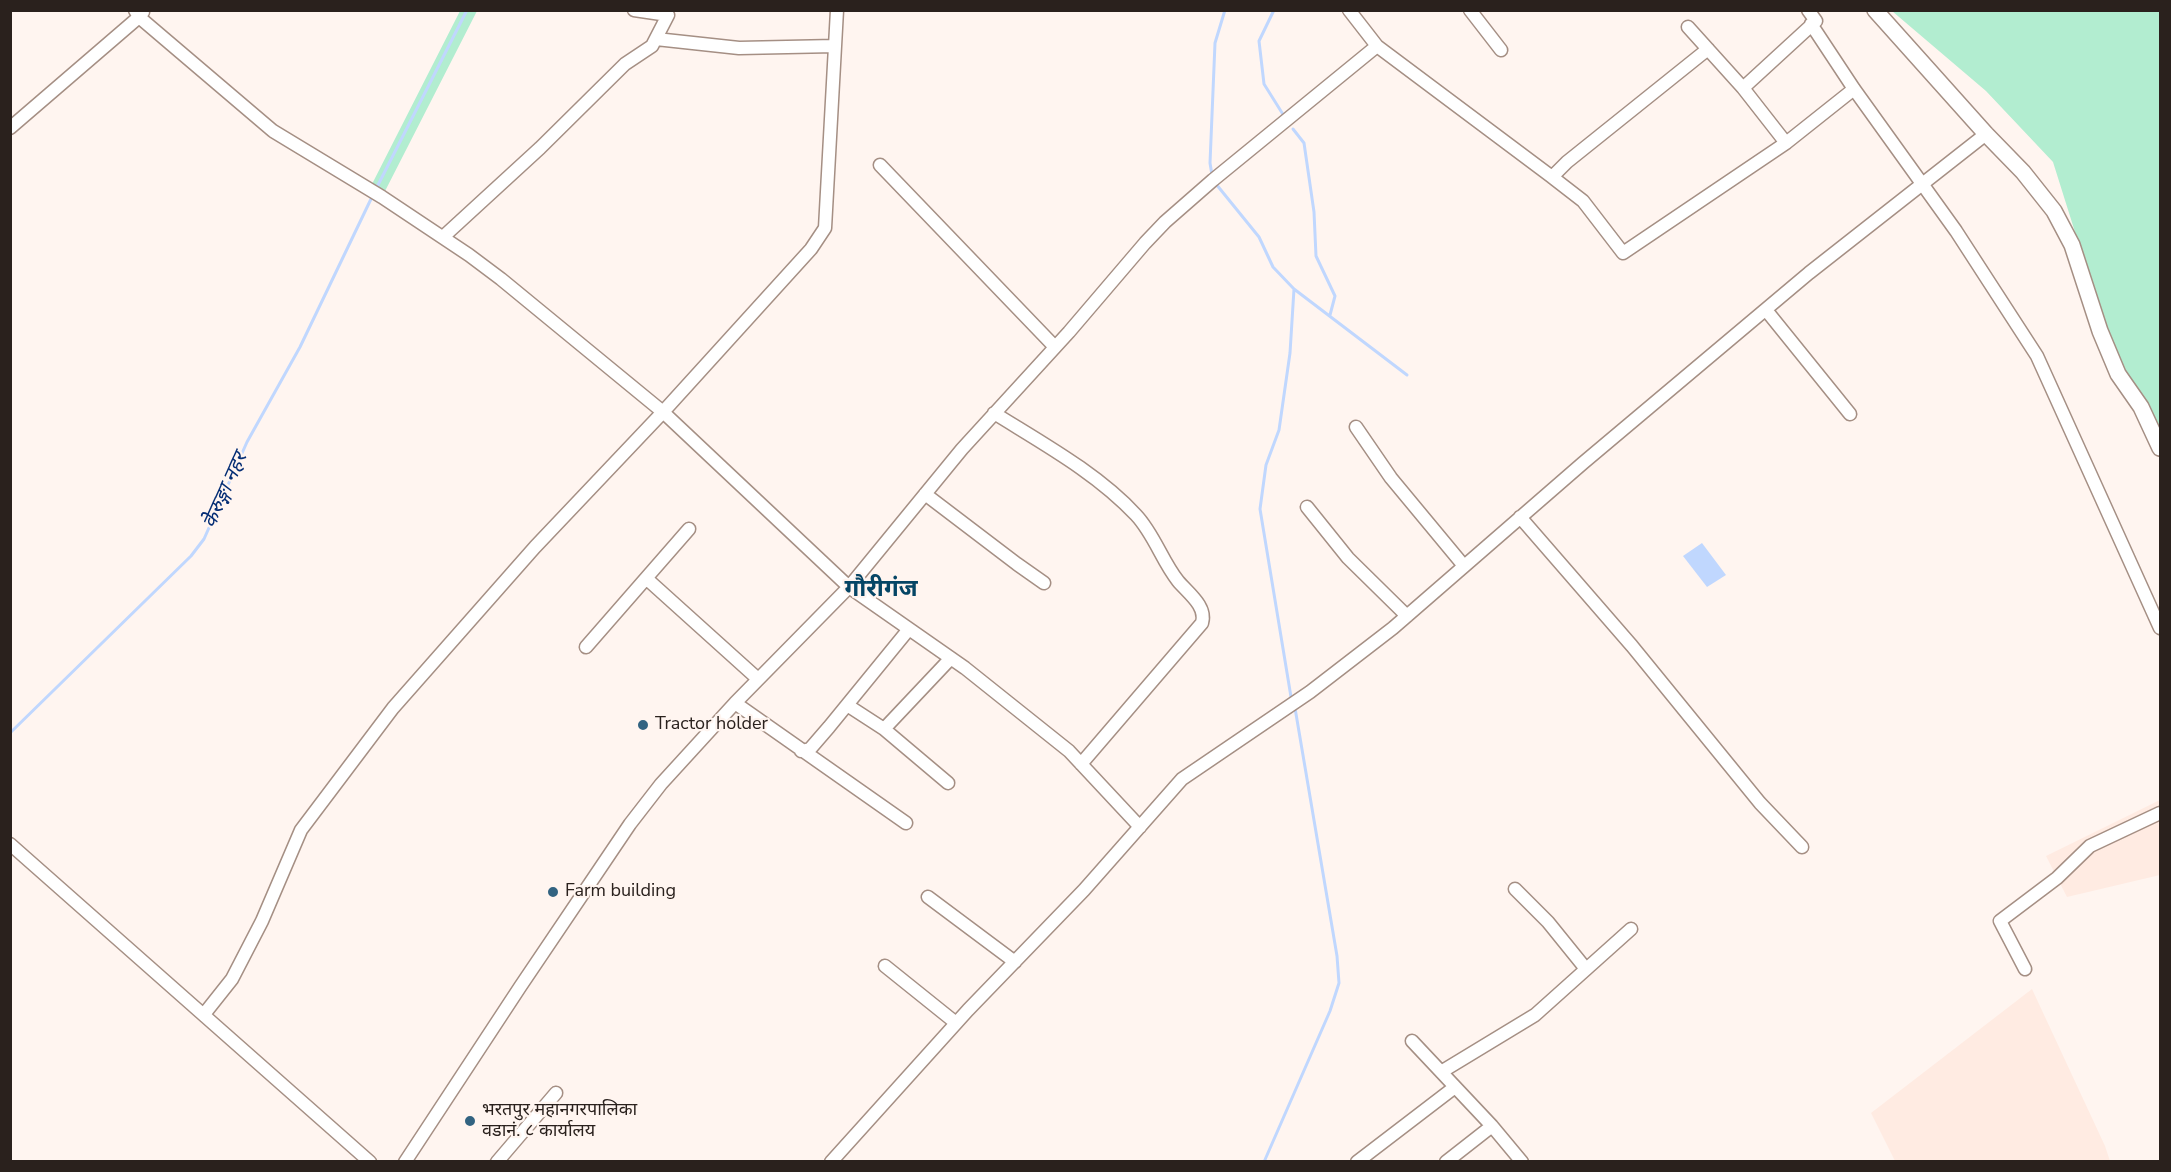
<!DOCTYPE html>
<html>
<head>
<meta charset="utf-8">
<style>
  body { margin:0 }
  #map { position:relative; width:2171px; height:1172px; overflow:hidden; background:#fff5f0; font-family:"Nunito Sans",sans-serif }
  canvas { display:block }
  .frame { position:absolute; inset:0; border:12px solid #2a211d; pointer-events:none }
</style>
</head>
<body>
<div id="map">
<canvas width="2171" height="1172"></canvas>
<div class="frame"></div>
</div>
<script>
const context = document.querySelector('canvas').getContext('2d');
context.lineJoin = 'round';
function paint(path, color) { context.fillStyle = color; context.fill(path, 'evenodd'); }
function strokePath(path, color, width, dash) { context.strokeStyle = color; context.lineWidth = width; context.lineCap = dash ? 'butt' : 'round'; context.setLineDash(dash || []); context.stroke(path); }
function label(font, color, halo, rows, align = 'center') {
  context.font = font + ' "Nunito Sans","Noto Sans Devanagari",sans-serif'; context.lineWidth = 4.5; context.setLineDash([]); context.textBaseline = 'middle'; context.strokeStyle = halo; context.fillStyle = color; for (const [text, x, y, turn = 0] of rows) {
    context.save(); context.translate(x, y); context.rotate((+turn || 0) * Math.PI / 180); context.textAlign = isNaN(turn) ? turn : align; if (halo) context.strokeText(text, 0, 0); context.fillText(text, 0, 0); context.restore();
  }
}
paint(new Path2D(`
  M2160,800V875L2067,897L2046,856Z
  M2032,989L2105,1146L2110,1161H1895L1871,1113Z`), '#ffebe2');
paint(new Path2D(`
  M460,11H477L382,197L369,190Z
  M1892,11H2160V436L2123,369L2091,283L2053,162L1986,91Z`), '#b2edd0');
paint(new Path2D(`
  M1702,543L1726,575L1707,587L1683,556Z`), '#c0d7fe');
strokePath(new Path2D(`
  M1274,10L1259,41L1264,84L1284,116
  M1293,129L1304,143L1314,212L1316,256L1335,296L1330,315
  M1212,175L1210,163L1215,43L1225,10
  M1216,184L1259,237L1273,267L1294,289L1407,375
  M377,187L467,10
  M1291,697L1260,509L1266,465L1279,430L1290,353L1294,289
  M10,733L191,556L204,539L247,442L300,347L371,199
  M1264,1162L1330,1011L1339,983L1337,956L1295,708`), '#c0d7fe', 3);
const minor = new Path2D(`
  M135,10L139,17L273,131L382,197L469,255L501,279L663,412L849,587L965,668L1069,751L1140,827
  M1470,10L1501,50
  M1811,24L1854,89L1956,231L2037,356L2160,628
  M1688,27L1743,88L1816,21L1808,10
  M656,39L739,48L835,46
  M1377,46L1552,177L1567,162L1708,49
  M1743,88L1786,143
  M10,128L139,17L143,12
  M880,165L1054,346
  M1552,177L1583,201L1623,253L1786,143L1854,89
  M443,237L540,148L625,64L652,46L668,15L634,10
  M1766,310L1850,414
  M994,413C1042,443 1097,473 1136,515C1154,534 1162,561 1178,581C1188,593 1207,606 1202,623L1081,764
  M1356,427L1391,478L1464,566
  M925,494L1017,564L1044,583
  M1307,507L1348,558L1407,616
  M1520,517L1632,646L1760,803L1802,847
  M647,579L758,679
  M586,647L689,529
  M735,703L906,823
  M847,705L884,729L951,658
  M884,729L948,783
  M801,751L810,749L829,727L909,629
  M10,844L370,1162
  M1515,889L1548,922L1586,969
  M928,897L1015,962
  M885,966L956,1023
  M2025,969L2000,921L2057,878L2090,846L2160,813
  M205,1013L232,979L262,921L301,830L393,708L535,547L663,412L811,249L825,228L837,10
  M1412,1041L1492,1126L1522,1162
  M1441,1072L1535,1015L1631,929
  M405,1162L520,987L630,824L661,784L735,703L849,587L962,449L1069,332L1145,243L1165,222L1213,180L1377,46L1349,10
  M497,1162L556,1093
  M831,1162L968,1010L1084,890L1182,779L1310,692L1393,628L1583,463L1809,273L1986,134
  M1357,1162L1455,1087
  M1446,1162L1492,1126`);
const major = new Path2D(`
  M1875,10L1986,134L2023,172L2054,211L2072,245L2100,331L2118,374L2141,407L2160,448`);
strokePath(minor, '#a58f84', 15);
strokePath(major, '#a58f84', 18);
strokePath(minor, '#fff', 12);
strokePath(major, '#fff', 15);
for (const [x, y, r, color] of [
  [643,725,6,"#326381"],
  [553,892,6,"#326381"],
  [470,1121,6,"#326381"]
]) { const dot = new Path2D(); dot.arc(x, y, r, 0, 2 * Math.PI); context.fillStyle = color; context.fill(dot); strokePath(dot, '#fff5f0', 2); }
label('18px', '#2a211d', '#fff5f0', [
  ["Tractor holder",655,725],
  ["Farm building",565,892],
  ["भरतपुर महानगरपालिका",482,1111],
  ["वडानं. ८ कार्यालय",482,1132]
], 'left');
label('italic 20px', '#052e75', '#fff5f0', [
  ["केेरुङ्गा नहर",226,491,-66]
]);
label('bold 24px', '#054565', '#fff5f0', [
  ["गौरीगंज",881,590]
]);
</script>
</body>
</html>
